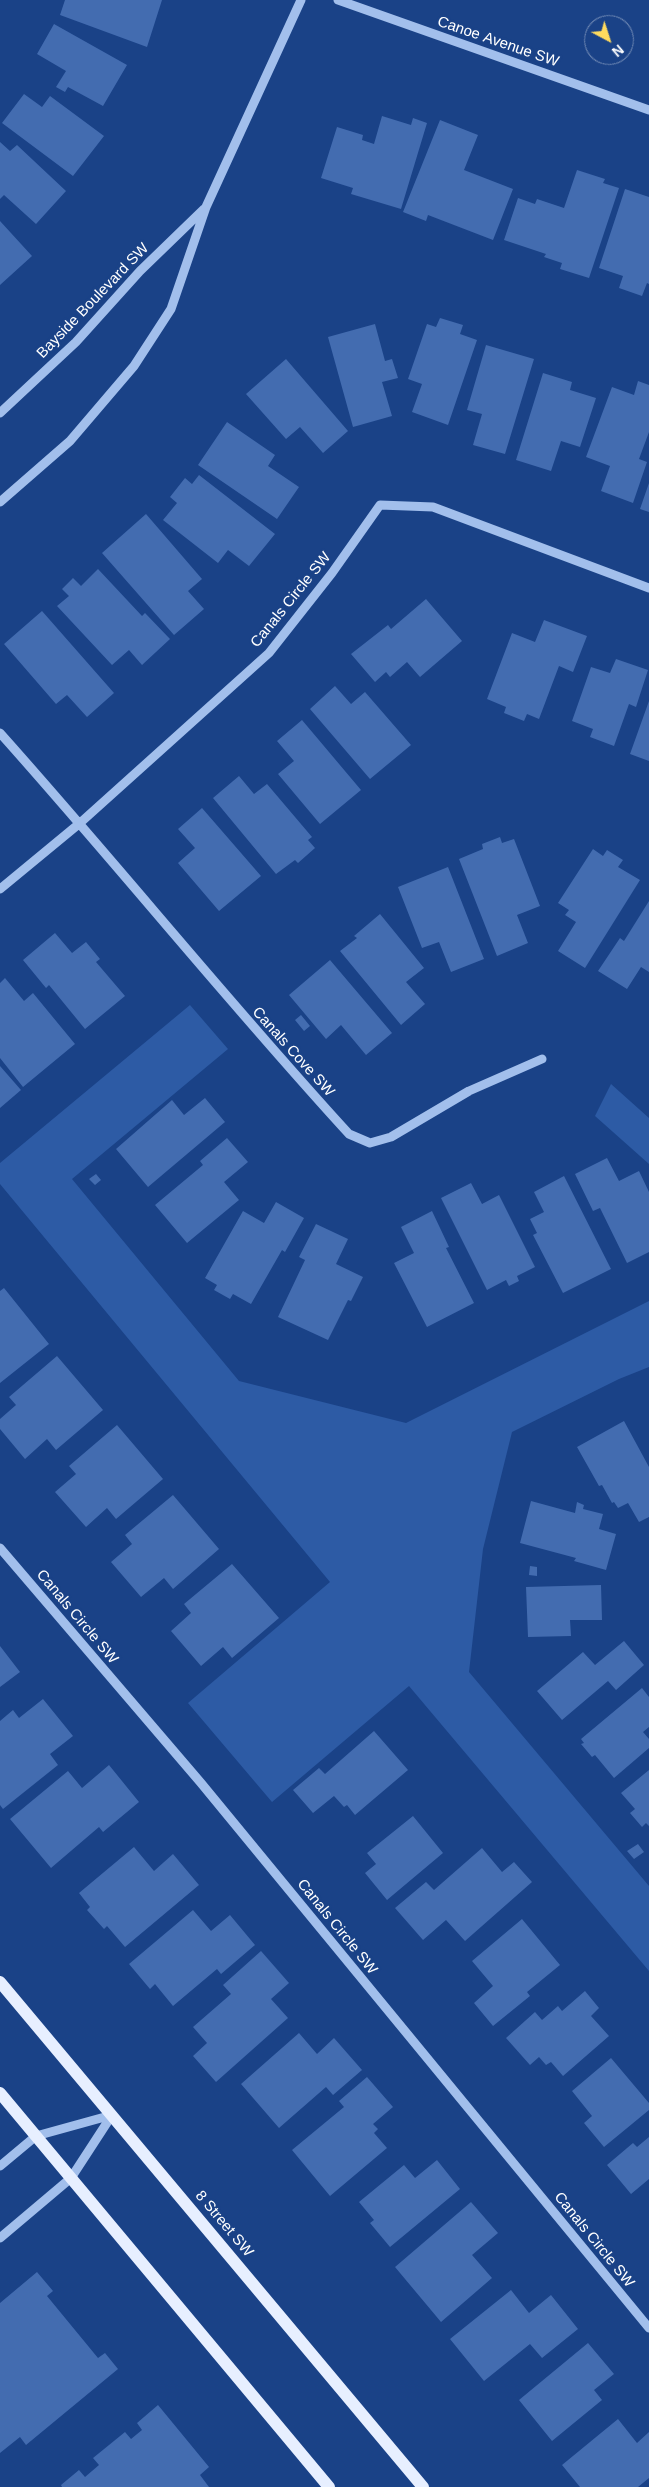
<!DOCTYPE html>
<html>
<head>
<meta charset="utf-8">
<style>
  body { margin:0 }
  #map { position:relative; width:649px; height:2487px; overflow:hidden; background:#1a4287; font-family:Helvetica,sans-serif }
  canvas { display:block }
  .north { position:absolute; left:584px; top:15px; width:50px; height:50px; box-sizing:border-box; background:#1a4287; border:1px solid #768eb7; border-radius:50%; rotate:140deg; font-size:14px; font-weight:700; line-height:20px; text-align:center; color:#fff }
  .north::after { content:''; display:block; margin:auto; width:18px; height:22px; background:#feda5e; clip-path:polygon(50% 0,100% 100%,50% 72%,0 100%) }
</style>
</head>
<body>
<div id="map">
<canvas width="649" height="2487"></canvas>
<div class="north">N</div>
</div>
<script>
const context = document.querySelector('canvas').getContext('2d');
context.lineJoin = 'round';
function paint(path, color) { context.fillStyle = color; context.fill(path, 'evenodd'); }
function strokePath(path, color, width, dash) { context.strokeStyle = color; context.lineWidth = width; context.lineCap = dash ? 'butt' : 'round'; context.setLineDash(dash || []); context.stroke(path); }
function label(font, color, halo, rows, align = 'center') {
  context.font = font + ' Helvetica,sans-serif'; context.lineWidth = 5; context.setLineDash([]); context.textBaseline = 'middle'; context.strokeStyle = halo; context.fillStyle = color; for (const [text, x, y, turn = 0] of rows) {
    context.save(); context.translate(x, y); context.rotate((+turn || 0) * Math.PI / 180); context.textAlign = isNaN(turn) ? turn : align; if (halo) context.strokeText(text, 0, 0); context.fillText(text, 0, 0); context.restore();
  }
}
paint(new Path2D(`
  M190,1005L228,1049L72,1179L239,1381L406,1423L649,1301V1367L619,1379L512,1432L483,1549L469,1672L649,1886V1971L409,1686L272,1802L188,1703L330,1582L0,1184V1163Z
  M611,1084L649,1118V1164L595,1116Z`), '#2d5ba5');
paint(new Path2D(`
  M65,0H162L147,47L60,15Z
  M54,24L127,65L103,106L68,87L65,92L56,87L66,71L37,54Z
  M24,94L42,107L50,96L104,136L73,176L2,123Z
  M382,116L411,125L413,118L427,123L401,209L351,194L353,188L321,178L337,127L363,135L362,140L374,144Z
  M440,120L478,135L464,170L513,189L493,240L428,215L426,221L403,212Z
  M0,142L10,151L17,145L66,191L36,224L4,195L0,199Z
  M577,170L605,179L603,183L619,188L589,278L560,269L562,263L544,257L546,254L504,240L518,198L535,204L537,199L564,208Z
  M625,189L649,197V284L647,283L642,296L619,288L623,276L599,268Z
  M0,221L32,256L0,285Z
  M440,318L463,325L460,334L477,340L448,425L412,412L422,384L408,379L427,324L436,327Z
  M375,324L385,361L392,359L398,378L382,382L392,416L353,427L328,337Z
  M486,345L534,359L505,454L473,445L482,414L467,410Z
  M286,359L348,431L323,453L300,427L286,439L246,394Z
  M543,373L572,382L570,390L596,398L580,447L561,441L551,471L516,460Z
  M638,381L649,385V432L639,459L647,462L633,503L601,491L610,466L586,457L612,387L634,395Z
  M227,422L275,455L268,466L299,487L277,519L198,465Z
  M199,475L275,534L249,566L228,550L218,563L163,520L177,503L170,497L185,478L192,484Z
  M649,483V512L640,509Z
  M146,514L202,579L188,591L204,609L174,635L102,553Z
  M98,569L142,616L145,613L170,639L142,665L129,650L112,665L57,606L69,596L62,589L73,578L81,586Z
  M426,599L462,641L420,677L407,662L390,677L386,672L375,682L351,654L388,625L391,629Z
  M42,611L114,693L87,717L67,695L56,704L4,644Z
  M544,620L587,636L573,672L559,666L539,719L527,714L524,721L504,713L506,707L487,699L512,633L535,642Z
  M616,659L648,670L636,707L629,704L614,746L590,737L593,729L572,721L591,667L610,673Z
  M335,686L351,704L365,692L411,745L370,779L310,709Z
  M649,701V761L630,754Z
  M302,720L361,790L320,824L278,774L294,761L277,741Z
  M239,776L254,794L267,784L312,837L308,840L315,848L298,863L295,860L276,874L213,798Z
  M202,808L261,876L219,911L178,863L195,848L178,829Z
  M500,837L502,843L514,839L540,906L517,915L528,943L497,956L459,859L483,849L482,844Z
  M593,849L603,856L607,850L623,860L618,867L640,880L585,968L558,951L576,922L565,915L569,910L558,903Z
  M448,867L484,959L451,972L439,942L422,948L398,887Z
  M649,901V972L641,967L627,989L598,971L620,938L624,941Z
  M380,914L424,968L406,982L425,1004L401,1025L340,951L357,938L354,936Z
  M55,933L72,953L86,942L100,959L96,962L125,996L85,1029L49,985L46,988L23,960Z
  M330,960L392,1033L366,1055L341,1025L326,1039L289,995Z
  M5,978L24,1001L33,993L75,1044L23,1087L0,1058V983Z
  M301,1015L310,1026L304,1031L295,1020Z
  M0,1066L21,1090L0,1108Z
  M205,1098L225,1122L148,1187L116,1149L172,1100L184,1115Z
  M227,1138L248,1162L224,1182L239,1200L187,1243L155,1205L203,1165L200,1161Z
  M607,1158L619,1181L639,1171L649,1192V1252L627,1263L600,1208L593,1211L575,1174Z
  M96,1174L101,1180L95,1185L89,1179Z
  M564,1176L611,1269L563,1293L533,1235L537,1233L530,1219L544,1212L534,1192Z
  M471,1183L482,1204L499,1195L535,1267L517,1276L519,1281L509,1286L506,1280L487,1290L441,1198Z
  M276,1202L304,1218L285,1252L282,1250L251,1304L233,1294L230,1299L214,1290L217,1285L205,1278L243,1211L264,1223Z
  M432,1211L449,1247L446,1248L474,1303L427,1327L394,1263L414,1253L401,1227Z
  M316,1224L348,1239L336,1264L363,1277L351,1301L348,1300L328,1340L278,1317L305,1260L299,1257Z
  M4,1288L49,1344L0,1383V1291Z
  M57,1356L103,1410L56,1450L47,1439L25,1459L0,1429V1419L16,1405L9,1397Z
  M624,1421L649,1467V1517L639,1522L628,1503L618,1508L614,1502L612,1503L602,1485L599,1486L577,1447Z
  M117,1425L163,1479L116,1519L107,1508L86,1527L55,1492L76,1474L69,1466Z
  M173,1495L219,1549L173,1589L164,1578L141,1597L111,1562L132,1544L125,1535Z
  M531,1501L575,1513L577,1502L584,1505L583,1509L603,1514L599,1529L616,1534L606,1570L574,1561L576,1558L520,1543Z
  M232,1564L279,1618L232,1658L223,1647L201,1666L171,1631L191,1613L184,1604Z
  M530,1566L537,1567V1576L529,1575Z
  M601,1585L602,1620H570L571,1636L528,1637L526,1587Z
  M624,1641L644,1665L616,1690L608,1681L562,1720L537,1691L583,1652L595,1665Z
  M0,1646L20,1672L0,1687Z
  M642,1688L649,1697V1727L643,1732L649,1739V1748L614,1778L595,1755L592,1757L581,1744L584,1743L581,1739Z
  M43,1699L73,1736L50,1754L58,1765L3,1809L0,1805V1721L13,1710L19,1718Z
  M374,1731L408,1770L355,1815L347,1805L344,1807L334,1796L313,1813L293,1790L319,1768L325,1774Z
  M109,1765L139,1802L103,1832L99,1827L51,1868L10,1819L68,1771L82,1788Z
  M649,1770V1826L646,1823L642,1827L630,1813L635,1809L621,1793Z
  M413,1816L443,1853L387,1900L365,1873L376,1864L367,1853Z
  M638,1844L644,1852L634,1859L627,1851Z
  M134,1847L154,1871L173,1854L199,1885L125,1947L107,1926L104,1929L87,1910L90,1907L79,1893Z
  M482,1848L502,1872L514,1862L532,1882L465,1941L446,1920L423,1940L395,1908L426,1882L434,1890Z
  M193,1910L211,1931L230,1915L255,1945L221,1974L217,1969L173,2006L155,1984L150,1989L129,1964Z
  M522,1919L560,1965L527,1992L530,1996L493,2026L474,2003L493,1986L472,1961Z
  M261,1951L289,1983L271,1999L288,2018L216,2082L193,2056L207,2043L193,2027L231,1994L223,1985Z
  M585,1991L599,2008L591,2016L609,2036L563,2076L551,2062L546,2065L539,2057L530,2065L506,2038L535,2012L542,2020L558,2006L562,2011Z
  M299,2033L317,2054L334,2038L362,2070L333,2095L326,2087L279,2128L241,2084Z
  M611,2058L649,2103V2110L604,2147L584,2123L592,2116L572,2091Z
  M367,2077L393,2107L373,2124L378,2129L374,2133L387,2148L330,2196L292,2150L344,2107L339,2101Z
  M649,2137V2179L631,2194L607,2165L633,2143L637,2147Z
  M437,2160L460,2189L390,2247L370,2223L374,2220L359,2202L404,2165L415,2178Z
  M471,2202L498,2233L472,2255L492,2278L441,2322L395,2267Z
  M37,2272L53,2291L47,2296L98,2358L105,2353L118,2369L26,2445L20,2437L0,2453V2303Z
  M511,2290L529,2313L551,2295L578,2329L542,2358L530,2344L484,2381L450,2339Z
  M588,2343L614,2374L594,2390L602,2400L552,2441L519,2400Z
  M158,2405L209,2467L200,2475L209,2487H62L61,2485L79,2470L85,2477L99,2465L93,2458L125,2432L131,2439L142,2430L137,2423Z
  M618,2419L637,2443L649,2432V2478L638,2487H580L562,2465Z`), '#436cb0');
strokePath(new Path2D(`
  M338,0L649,110
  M0,413L76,342L140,271L204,209
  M0,502L70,441L134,366L171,309L206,207L301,0
  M0,733C118,865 229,1003 349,1134L370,1143L391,1137L469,1091L542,1059
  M0,889L80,823L269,653L332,573L380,505L433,507L649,588
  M0,1548L201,1783L649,2328
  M0,2166L36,2136L112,2115
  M0,2238L71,2178L112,2115`), '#a2bfec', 9);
strokePath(new Path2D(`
  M0,1982L423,2487
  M0,2093L329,2487`), '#e7efff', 12);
label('15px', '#fff', '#1a4287', [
  ["Canoe Avenue SW",498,42,19],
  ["Bayside Boulevard SW",93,301,-46],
  ["Canals Circle SW",291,600,-51],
  ["Canals Cove SW",293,1052,48],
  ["Canals Circle SW",77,1617,50],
  ["Canals Circle SW",337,1927,51],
  ["8 Street SW",224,2224,50],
  ["Canals Circle SW",594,2240,51]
]);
</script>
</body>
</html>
